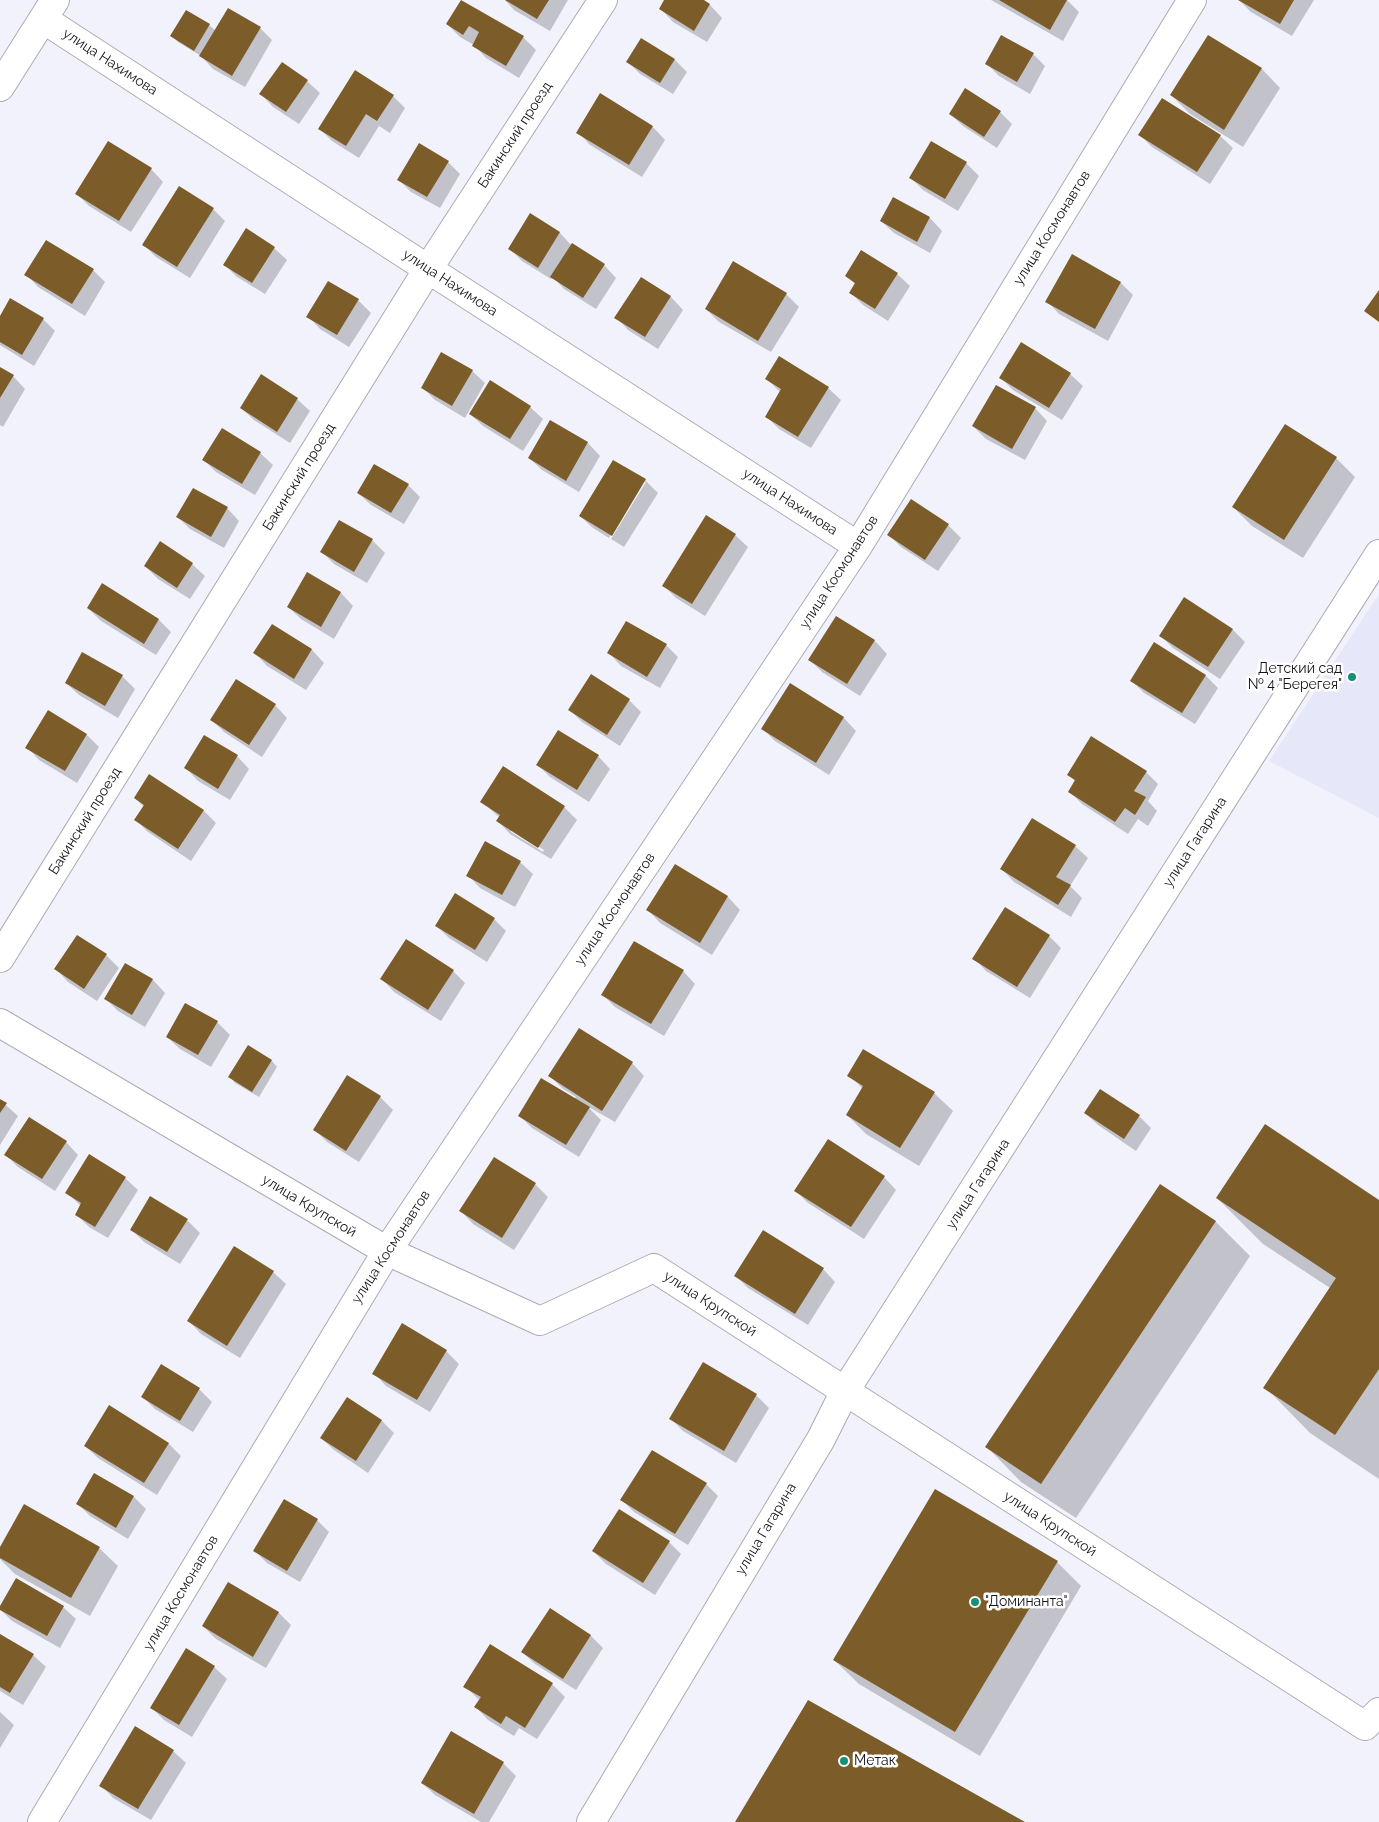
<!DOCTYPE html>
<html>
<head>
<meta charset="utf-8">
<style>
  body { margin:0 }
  canvas { display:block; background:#f2f2fd }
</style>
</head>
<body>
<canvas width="1379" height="1822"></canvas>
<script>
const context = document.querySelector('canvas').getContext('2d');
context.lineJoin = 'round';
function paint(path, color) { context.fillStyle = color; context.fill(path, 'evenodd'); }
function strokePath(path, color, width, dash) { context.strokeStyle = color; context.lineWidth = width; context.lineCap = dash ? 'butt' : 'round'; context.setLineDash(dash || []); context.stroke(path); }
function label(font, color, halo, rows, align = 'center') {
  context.font = font + ' Raleway,sans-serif'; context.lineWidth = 5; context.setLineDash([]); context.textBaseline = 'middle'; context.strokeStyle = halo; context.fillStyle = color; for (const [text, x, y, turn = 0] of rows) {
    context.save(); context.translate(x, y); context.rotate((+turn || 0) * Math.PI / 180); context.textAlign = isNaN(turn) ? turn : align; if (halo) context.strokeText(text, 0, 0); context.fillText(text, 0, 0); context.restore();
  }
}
paint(new Path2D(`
  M1379,594V818L1269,761Z`), '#e6e7f9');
paint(new Path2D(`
  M505,0H568L550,31L514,10Z
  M666,0H701L710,5L722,18L707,42L673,22L661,9Z
  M991,0H1067L1079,12L1063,41Z
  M1239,0H1314L1292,36L1251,12Z
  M462,1L523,37L536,50L519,78L486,58L474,45L460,37L447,24Z
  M209,25L216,31L260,28L272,40L245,87L213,69L201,56L178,42L172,36Z
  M1209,36L1262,69L1280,88L1243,147L1190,114L1171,95Z
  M1033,54L1045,66L1030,94L999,76L986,63Z
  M675,60L687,72L673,94L640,74L627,61Z
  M307,81L320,93L299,124L273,107L261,94Z
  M601,95L653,127L665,140L642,177L590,145L578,132Z
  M393,96L405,108L390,133L379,126L359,158L332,141L320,129Z
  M1000,112L1012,124L997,148L963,126L950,114Z
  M1217,133L1233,148L1210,184L1152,147L1140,135Z
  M932,143L966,163L979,176L958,211L923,190L911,178Z
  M448,162L460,174L440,208L411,192L399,180Z
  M151,169L163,182L131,232L89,206L77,194Z
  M894,199L930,218L942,231L930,253L894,233L881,221Z
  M213,209L225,221L190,278L156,257L143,244Z
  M530,215L560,233L572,246L604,265L616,278L596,309L564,289L553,277L551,279L522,261L510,249Z
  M274,248L287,260L265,294L237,277L225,265Z
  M1072,256L1121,283L1133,295L1108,341L1059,314L1047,301Z
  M93,270L105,282L85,316L38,287L26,274Z
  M897,274L910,286L888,321L863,305L851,293L856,285L846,275Z
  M641,278L671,297L683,310L658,349L628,330L616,317Z
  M329,283L358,300L371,313L349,347L320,329L308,316Z
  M786,294L799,307L771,352L719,322L706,309Z
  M0,318L43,319L55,331L34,366L0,345Z
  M780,358L828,388L841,400L811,448L779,429L766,416L780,392L767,379Z
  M0,368L13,376L25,389L3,427L0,425Z
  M472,371L485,383L465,418L435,400L422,387Z
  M1070,374L1083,386L1062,420L1013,390L1001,378Z
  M297,399L310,411L290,443L254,420L241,408Z
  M530,407L543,419L523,451L483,426L470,414Z
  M1035,408L1047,421L1025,460L986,439L973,426Z
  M550,422L588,443L600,456L579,492L542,470L529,458Z
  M260,453L273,465L255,495L216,472L204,460Z
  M1336,458L1355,477L1303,558L1252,526L1233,507Z
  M645,480L658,493L624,547L611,539L646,482H643L609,538L593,528L580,516Z
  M408,485L420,497L404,524L371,505L358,493Z
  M911,501L948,525L961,538L938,571L901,547L889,535Z
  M227,508L239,521L224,548L190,529L178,517Z
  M339,521L372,540L385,553L367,583L334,564L322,552Z
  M735,535L748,547L705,616L676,598L664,586Z
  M192,564L205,576L190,599L158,579L145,566Z
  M307,574L341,593L353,606L334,639L301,619L288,607Z
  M88,608L159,620L171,632L156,655L101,621Z
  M837,618L875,641L887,654L860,696L822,672L810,660Z
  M272,626L312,650L324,663L306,690L267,666L255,653Z
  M1232,629L1245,642L1220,679L1173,648L1161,636Z
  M1155,644L1206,676L1218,688L1195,724L1144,693L1132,681Z
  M666,645L678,657L660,688L621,666L609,653Z
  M83,654L122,676L135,689L118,718L79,695L66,683Z
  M790,685L844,718L856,731L829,775L775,741L762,728Z
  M629,700L641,712L620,746L582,722L570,710Z
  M275,705L287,718L262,757L224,732L212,720Z
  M87,735L99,747L77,783L39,760L27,747Z
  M237,756L249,769L230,800L198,781L186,768Z
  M598,756L610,769L589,802L550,777L538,765Z
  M1146,772L1158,784L1148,801L1157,811L1148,826L1138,819L1128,834L1082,804L1070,792L1076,782L1068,774Z
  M150,776L204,811L216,823L191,861L148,832L136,820L144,807L135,798Z
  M481,801L564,807L577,820L551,859L510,834L498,821L500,818ZM511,829L544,850L543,852L511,832Z
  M1033,820L1075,846L1088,858L1070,886L1082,898L1071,917L1014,882L1002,869Z
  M520,862L533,874L515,907L480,888L468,875Z
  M675,865L728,897L740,910L712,955L660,923L648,910Z
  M494,919L506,931L487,962L449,938L437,926Z
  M78,936L106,955L119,968L97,1001L68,982L56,969Z
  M1049,936L1061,948L1030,998L986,971L974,958Z
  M125,964L153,980L165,993L145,1027L118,1011L106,999Z
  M453,971L465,983L441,1021L394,992L382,979Z
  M683,971L695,984L664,1036L615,1007L603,995Z
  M217,1022L230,1035L211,1067L180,1049L167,1037Z
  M248,1047L272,1061L277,1067L259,1097L235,1083L230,1077Z
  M632,1063L644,1076L615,1122L587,1106L601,1120L579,1157L532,1128L520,1116L574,1099L576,1097L562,1088L550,1076Z
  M849,1075L934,1093L953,1111L919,1166L866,1134L847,1115L863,1089Z
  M348,1076L380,1097L393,1110L359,1162L327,1142L314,1129Z
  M0,1100L18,1116L0,1145Z
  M1085,1113L1139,1116L1151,1128L1136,1151L1098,1125Z
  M66,1142L78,1155L55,1191L18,1167L6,1155Z
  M494,1158L535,1184L548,1197L514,1250L473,1224L461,1211Z
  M884,1177L896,1190L864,1239L808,1203L796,1191Z
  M125,1178L138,1190L108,1238L89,1227L76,1214L81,1206L67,1193Z
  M1160,1186L1216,1222L1250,1256L1076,1518L1021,1482L987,1447Z
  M151,1198L187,1220L200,1233L180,1264L144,1242L131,1229Z
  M1217,1198L1379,1201V1479L1310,1433L1265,1387L1330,1288L1263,1244Z
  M234,1248L273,1272L286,1284L240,1358L201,1334L189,1321Z
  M823,1269L835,1282L808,1325L748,1288L736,1276Z
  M403,1325L446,1351L459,1364L430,1412L386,1386L374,1373Z
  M703,1364L756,1395L769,1408L736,1463L683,1431L671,1419Z
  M199,1389L212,1402L193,1432L155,1409L143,1397Z
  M347,1399L382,1421L394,1433L368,1473L334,1450L321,1438Z
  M169,1444L181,1456L157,1495L98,1458L85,1446Z
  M95,1474L134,1497L146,1509L128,1539L90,1516L77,1503Z
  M706,1484L718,1496L688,1545L634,1512L622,1500Z
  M317,1520L329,1532L300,1582L267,1563L255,1551Z
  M669,1542L681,1554L655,1595L606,1564L593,1551Z
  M99,1548L118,1566L90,1616L15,1574L0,1559V1549Z
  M1057,1562L1081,1586L980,1756L859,1684L834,1660Z
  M228,1584L279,1613L291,1625L266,1668L216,1639L203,1626Z
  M63,1607L76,1619L60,1648L12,1621L0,1609Z
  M550,1610L591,1636L603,1648L576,1690L535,1664L522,1652Z
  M0,1635L33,1655L46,1667L23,1705L0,1691Z
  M491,1646L552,1684L565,1697L537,1739L519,1728L514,1736L488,1720L476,1707L480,1701L465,1686Z
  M214,1667L227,1679L192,1737L164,1720L152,1708Z
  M0,1712L14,1725L0,1748Z
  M451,1733L503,1763L516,1776L489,1822H481L435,1795L422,1783Z
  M173,1751L186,1763L151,1820L113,1798L101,1785Z`), '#0003');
paint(new Path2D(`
  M461,0L524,36L506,66L472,46L479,32L469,26L463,35L446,24Z
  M505,0H549L537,19Z
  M664,0H704L710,4L694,31L659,9Z
  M999,0H1067L1050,30Z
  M1238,0H1294L1280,24Z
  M228,8L261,27L232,76L199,56Z
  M186,10L210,24L194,51L170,36Z
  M1001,35L1034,53L1017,82L985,64Z
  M1208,35L1262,68L1224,130L1170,95Z
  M641,38L675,59L660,83L626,62Z
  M282,62L308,80L286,112L259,94Z
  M355,70L394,95L377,121L366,114L346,146L318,129Z
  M965,88L1001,111L984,137L949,114Z
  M600,93L653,126L629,165L576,133Z
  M1162,98L1221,135L1197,172L1138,135Z
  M108,141L152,168L119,221L75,194Z
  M931,141L967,162L945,199L909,178Z
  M419,143L449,161L427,197L397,180Z
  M179,186L214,208L177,267L142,245Z
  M893,197L930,217L917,242L880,221Z
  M530,213L560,232L538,268L508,249Z
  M246,228L275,247L252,283L223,265Z
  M46,240L94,269L72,304L24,275Z
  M572,243L605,264L583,298L550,277Z
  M861,250L898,273L875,309L849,293L855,283L845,276Z
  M1072,254L1121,282L1095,329L1045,302Z
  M733,261L787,293L758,341L705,309Z
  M641,277L671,296L645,337L614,318Z
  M328,281L359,299L337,335L306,317Z
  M1379,290V322L1364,311Z
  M10,298L44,318L22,355L0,342V316Z
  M1021,342L1071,373L1049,408L999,378Z
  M441,352L473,370L452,406L421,388Z
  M779,356L829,387L798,437L765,417L781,389L765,379Z
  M0,367L14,375L0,398Z
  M261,374L298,398L277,432L240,408Z
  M490,380L531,406L510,439L469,414Z
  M996,385L1036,407L1012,449L972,426Z
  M550,420L588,442L566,481L528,458Z
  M1285,424L1337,457L1284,540L1232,507Z
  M222,428L261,452L242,484L202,460Z
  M613,460L646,479L612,536L579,516Z
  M374,464L409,484L391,513L357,493Z
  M193,488L228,507L211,537L176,517Z
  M911,499L949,524L925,560L887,535Z
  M706,515L736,534L692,604L662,586Z
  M339,520L373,539L354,572L320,552Z
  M160,541L193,563L177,588L144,566Z
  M307,572L341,592L321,627L287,607Z
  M102,583L159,619L144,644L87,608Z
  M1184,597L1233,629L1208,667L1159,636Z
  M836,616L875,640L847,684L808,660Z
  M626,621L667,644L647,677L607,653Z
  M272,624L312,649L294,679L253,653Z
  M1154,642L1206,675L1182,713L1130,681Z
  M82,652L123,675L105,706L65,683Z
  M591,674L630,699L607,735L568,710Z
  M236,679L276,704L249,745L210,720Z
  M790,683L844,717L816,763L761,729Z
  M48,710L87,734L65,771L25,748Z
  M558,730L599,755L577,790L536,765Z
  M204,735L238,755L218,789L184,768Z
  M1091,736L1147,771L1134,791L1146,797L1135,815L1125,808L1115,822L1068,792L1075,780L1067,775Z
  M503,766L565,806L538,848L496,821L500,815L480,802Z
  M149,774L204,810L178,849L134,820L144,805L134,798Z
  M1032,818L1076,845L1056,877L1071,885L1058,905L1000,869Z
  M485,841L521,861L502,895L466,876Z
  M675,864L728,896L700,943L646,910Z
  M455,893L495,918L475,950L435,926Z
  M1005,907L1050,935L1017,987L972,959Z
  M77,935L107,954L84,989L54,969Z
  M406,939L454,970L428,1010L380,979Z
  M634,941L684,970L651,1024L601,995Z
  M125,963L153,979L132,1015L104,999Z
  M185,1003L218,1021L198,1055L166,1037Z
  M579,1028L633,1062L602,1111L548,1076Z
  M248,1045L272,1060L252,1092L228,1077Z
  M863,1049L935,1092L900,1148L846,1115L863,1086L847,1076Z
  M347,1075L381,1096L346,1151L313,1130Z
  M541,1078L590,1107L566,1145L518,1116Z
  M1100,1089L1140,1115L1124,1139L1084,1113Z
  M0,1099L7,1103L0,1113Z
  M29,1117L67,1141L42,1179L4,1155Z
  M1265,1124L1379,1200V1369L1335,1435L1263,1388L1336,1278L1216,1198Z
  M828,1139L885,1176L851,1227L794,1191Z
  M89,1154L126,1177L95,1227L75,1215L81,1203L65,1193Z
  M494,1157L536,1183L502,1238L459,1211Z
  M1160,1184L1216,1221L1041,1484L985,1447Z
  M150,1196L188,1219L167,1252L130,1230Z
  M763,1230L824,1268L795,1314L734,1276Z
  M234,1246L274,1271L227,1346L187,1321Z
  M402,1323L447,1350L417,1400L372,1374Z
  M703,1362L757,1394L724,1451L669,1419Z
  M161,1364L200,1388L180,1421L141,1397Z
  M347,1397L382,1420L356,1461L320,1438Z
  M109,1405L169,1443L144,1483L84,1446Z
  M652,1450L707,1483L675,1534L620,1500Z
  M94,1473L134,1496L116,1528L76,1504Z
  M935,1489L1058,1561L955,1732L833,1660Z
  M284,1499L318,1519L287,1571L253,1551Z
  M24,1504L100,1547L71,1598L0,1558V1547Z
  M619,1509L670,1541L643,1583L592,1551Z
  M16,1578L64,1606L47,1636L0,1610V1606Z
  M228,1582L279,1612L253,1657L202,1626Z
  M550,1608L591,1635L563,1679L521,1652Z
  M0,1634L34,1654L10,1693L0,1687Z
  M490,1644L553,1683L525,1728L506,1716L501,1724L474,1707L481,1697L463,1687Z
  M186,1648L215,1666L179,1725L150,1708Z
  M808,1700L1025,1822H735Z
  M135,1726L174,1750L138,1809L99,1786Z
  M451,1731L504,1762L474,1814L421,1783Z`), '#7c5c29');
const minor = new Path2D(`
  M43,19L428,269L858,546
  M0,87L55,0
  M0,958L428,269L603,0
  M0,1023L387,1251L540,1321L654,1268L1365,1726L1379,1712
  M42,1822L387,1251L858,546L1192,0
  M591,1822L821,1439L845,1391L1379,554`);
strokePath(minor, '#ababb5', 30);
strokePath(minor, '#fff', 28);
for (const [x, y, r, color] of [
  [1352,677,5,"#139076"],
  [975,1602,5,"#139076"],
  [844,1761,5,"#139076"]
]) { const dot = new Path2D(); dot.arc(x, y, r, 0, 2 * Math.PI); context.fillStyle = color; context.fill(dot); strokePath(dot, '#fff', 2); }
label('14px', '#151519', '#fff', [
  ["улица Нахимова",110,62,33],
  ["Бакинский проезд",515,135,-57],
  ["улица Космонавтов",1052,228,-58],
  ["улица Нахимова",450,283,33],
  ["Бакинский проезд",299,477,-58],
  ["улица Нахимова",790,502,33],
  ["улица Космонавтов",839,572,-57],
  ["Бакинский проезд",85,821,-58],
  ["улица Гагарина",1195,842,-57],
  ["улица Космонавтов",615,909,-56],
  ["улица Гагарина",978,1184,-57],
  ["улица Крупской",309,1206,31],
  ["улица Космонавтов",391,1247,-57],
  ["улица Крупской",710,1304,33],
  ["улица Крупской",1050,1524,33],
  ["улица Гагарина",766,1529,-59],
  ["улица Космонавтов",181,1593,-59]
]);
label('14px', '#151519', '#fff', [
  ["Детский сад",1342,669,"right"],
  ["№ 4 \"Берегея\"",1342,685,"right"],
  ["\"Доминанта\"",985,1602],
  ["Метак",854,1761]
], 'left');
</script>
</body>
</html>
